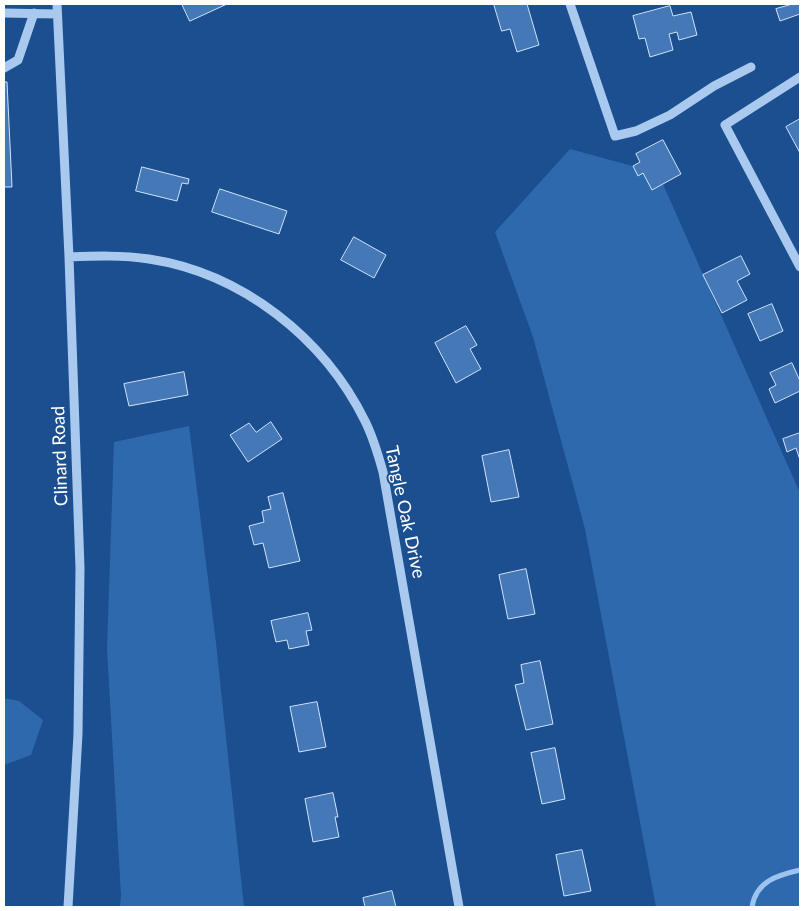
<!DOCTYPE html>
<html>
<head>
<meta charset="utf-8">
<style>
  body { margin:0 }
  #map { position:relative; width:804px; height:911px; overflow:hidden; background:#1b4f8f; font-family:Lato,sans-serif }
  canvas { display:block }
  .frame { position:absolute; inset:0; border:5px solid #fff; pointer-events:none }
</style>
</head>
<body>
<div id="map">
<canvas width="804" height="911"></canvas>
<div class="frame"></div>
</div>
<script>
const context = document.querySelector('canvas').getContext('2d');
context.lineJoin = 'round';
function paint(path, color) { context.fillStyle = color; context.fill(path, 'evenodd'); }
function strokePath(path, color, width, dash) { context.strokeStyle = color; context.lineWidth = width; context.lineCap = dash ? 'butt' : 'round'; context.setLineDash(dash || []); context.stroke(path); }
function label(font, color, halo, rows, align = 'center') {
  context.font = font + ' Lato,sans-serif'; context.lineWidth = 4; context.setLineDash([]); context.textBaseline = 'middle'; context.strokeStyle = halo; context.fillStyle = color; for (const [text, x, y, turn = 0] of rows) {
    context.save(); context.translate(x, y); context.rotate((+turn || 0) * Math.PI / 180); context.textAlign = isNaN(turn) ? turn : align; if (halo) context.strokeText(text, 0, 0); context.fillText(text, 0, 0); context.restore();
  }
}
paint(new Path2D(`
  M570,149L658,173L800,493V907H656L585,529L533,337L495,232Z
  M189,426L216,643L244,907H120L121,895L107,649L114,442Z
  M4,698L19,701L43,720L31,755L4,765Z`), '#2e69ad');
strokePath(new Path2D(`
  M752,907C756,881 778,875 800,870`), '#9cc4f0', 5);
const building = new Path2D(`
  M182,4H227L190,21Z
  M494,4H527L539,45L517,52L510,29L502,31Z
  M793,4H800V14L780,21L776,9Z
  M670,6L673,16L691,12L697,35L679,40L677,32L669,34L673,50L650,57L645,38L639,39L633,16Z
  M4,82H7L12,187H4Z
  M800,119V153L786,127Z
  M663,140L681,174L652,190L643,173L638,176L633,166L640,162L636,154Z
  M142,167L189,179L188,184L182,183L177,201L136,191Z
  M220,189L287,211L279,234L212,212Z
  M354,237L386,255L374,278L341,260Z
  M741,256L750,274L737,281L747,300L722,313L703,275Z
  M772,304L783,331L760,341L748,314Z
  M466,326L477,345L470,349L481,369L456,383L435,343Z
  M792,363L800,381V391L775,403L769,389L776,385L770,373Z
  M184,372L188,395L129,406L124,384Z
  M271,422L282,439L248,462L230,435L249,423L256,432Z
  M800,433V460L796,448L787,452L783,439Z
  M509,450L519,497L491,502L482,456Z
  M283,493L300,561L269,568L263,543L254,545L249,526L264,522L262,511L271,509L268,497Z
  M526,569L535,614L508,619L499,575Z
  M308,613L312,630L306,631L309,645L289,649L287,640L276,642L271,621Z
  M540,661L553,724L526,730L515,685L524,683L521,665Z
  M317,702L326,747L299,752L290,707Z
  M555,748L565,799L542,804L531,753Z
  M333,793L338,817H335L339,837L313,842L305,799Z
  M582,850L591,891L564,896L556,855Z
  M392,891L396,907H365L363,898Z`);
paint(building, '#4478b7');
strokePath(building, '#cfe3fa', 1);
strokePath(new Path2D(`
  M57,4L69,257L80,568L78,734L68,907
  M570,4L615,136L636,131L670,115L714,86L751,67
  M4,13L57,14
  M4,68L18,60L34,13
  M800,77L725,125L800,267
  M69,257C95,256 122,255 149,259C242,273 324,338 365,421C373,437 378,454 383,472L459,907`), '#a9c9ee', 9);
label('18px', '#fff', '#1b4f8f', [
  ["Clinard Road",60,456,-92],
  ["Tangle Oak Drive",405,512,78]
]);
</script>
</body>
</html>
